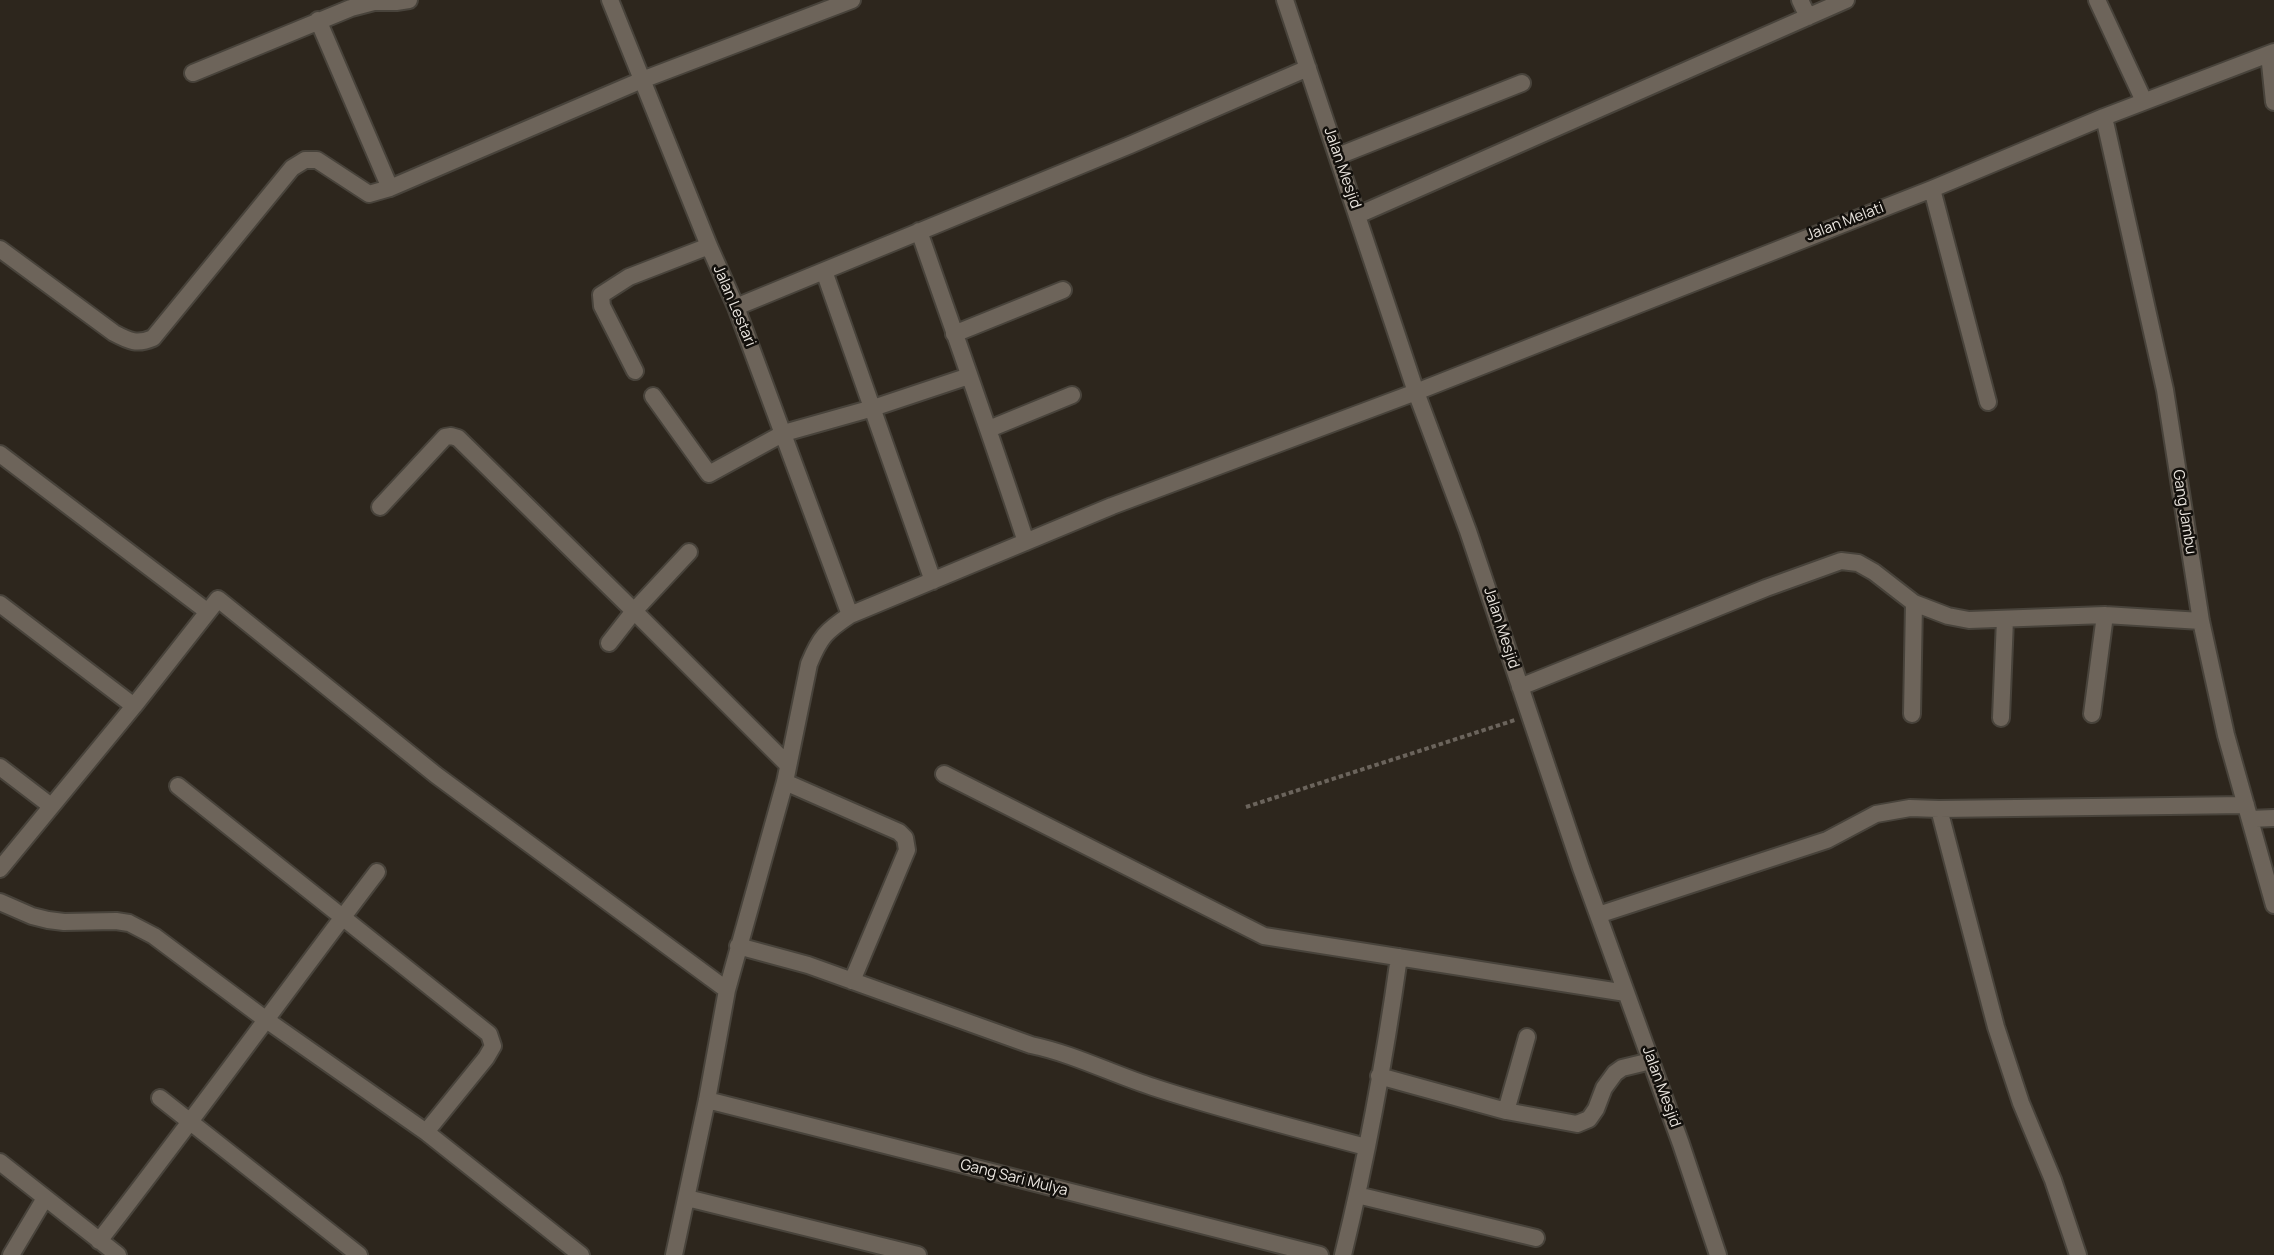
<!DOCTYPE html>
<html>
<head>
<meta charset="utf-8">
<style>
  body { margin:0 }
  canvas { display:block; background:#2d261d }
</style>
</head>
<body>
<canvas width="2274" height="1255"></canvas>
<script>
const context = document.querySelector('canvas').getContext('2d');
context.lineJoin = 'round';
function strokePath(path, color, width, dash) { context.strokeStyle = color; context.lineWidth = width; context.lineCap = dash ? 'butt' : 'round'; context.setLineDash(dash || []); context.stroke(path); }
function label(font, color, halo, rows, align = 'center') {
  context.font = font + ' Manrope,sans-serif'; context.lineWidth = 5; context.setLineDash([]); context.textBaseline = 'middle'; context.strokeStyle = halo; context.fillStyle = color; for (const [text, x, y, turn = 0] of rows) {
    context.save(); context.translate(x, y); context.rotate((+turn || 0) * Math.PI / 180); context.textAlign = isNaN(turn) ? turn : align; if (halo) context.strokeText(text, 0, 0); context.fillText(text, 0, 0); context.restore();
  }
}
const minor = new Path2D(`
  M610,0L709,246L736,307L850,615
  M1285,0L1416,392L1468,531L1581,868L1681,1144L1718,1255
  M1800,0L1808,17
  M2097,0L2144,101
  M318,20L390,188
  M2269,54L2274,102
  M193,73L351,8L374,2H396L409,0
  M2104,117L2165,390L2201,621L2226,735L2274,905
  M1338,156L1522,83
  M1932,189L1988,402
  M1358,215L1846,0
  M919,231C955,335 992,438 1026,542
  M0,249L114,333C129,341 137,345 153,338L292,168L305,160H317L369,194L390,188L642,80L852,0
  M824,271L933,581
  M736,307L1130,145L1308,68
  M954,334L1063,290
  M635,371L602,306L601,295L629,277L709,246
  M653,396L709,474L784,433L873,408L969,376
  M989,429L1072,395
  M0,454L208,612
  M380,507L445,437L451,436L458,438L634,611L689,552
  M0,604L134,706
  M609,643L634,611L788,765
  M1520,687L1766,588L1841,561L1858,563L1874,572L1914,603L1948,616L1969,620L2105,615L2201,621
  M1912,714L1914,603
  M2092,714L2105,615
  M2001,718L2005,619
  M0,767L51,806
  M944,774L1264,936L1626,993
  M785,782L899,832L905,838L907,850L852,981
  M178,786L489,1034L493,1046L486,1058L426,1132
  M1939,809L1996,1027L2021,1103L2053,1180L2078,1255
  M2250,819L2274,818
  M0,869L134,706L218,599L436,775L727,990
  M0,902L32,916L48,920L64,922L116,921L129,923L154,936L265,1019L426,1132L581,1255
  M1598,915L1827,840L1876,814L1910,808L1939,809L2246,805
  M738,946L808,965L1031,1045C1074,1054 1112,1074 1153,1087C1223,1110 1295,1128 1366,1147
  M1379,1076L1506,1111L1577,1124L1589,1119L1596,1109L1604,1088L1615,1073L1622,1068L1651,1061
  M160,1098L359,1255
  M707,1100L1320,1255
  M1506,1111L1527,1037
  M0,1162L118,1255
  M1357,1195L1536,1238
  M687,1198L918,1255
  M99,1241C194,1119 284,994 377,872
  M11,1255L45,1198
  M674,1255L707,1100L727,990L785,782L809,664C820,637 826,631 850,615L1112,506L1416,392L1932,189L2104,117L2274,52
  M1343,1255C1367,1157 1385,1057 1399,957`);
strokePath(minor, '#48433b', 20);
strokePath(new Path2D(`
  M1246,807L1515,720`), '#6b645c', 4, [4.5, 3]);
strokePath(minor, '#6d645a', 16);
label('15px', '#ebe6e0', '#13100c', [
  ["Jalan Mesjid",1342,168,71],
  ["Jalan Melati",1845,222,-21],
  ["Jalan Lestari",734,306,67],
  ["Gang Jambu",2184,512,81],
  ["Jalan Mesjid",1501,628,72],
  ["Jalan Mesjid",1661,1087,70],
  ["Gang Sari Mulya",1014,1178,14]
]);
</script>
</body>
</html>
